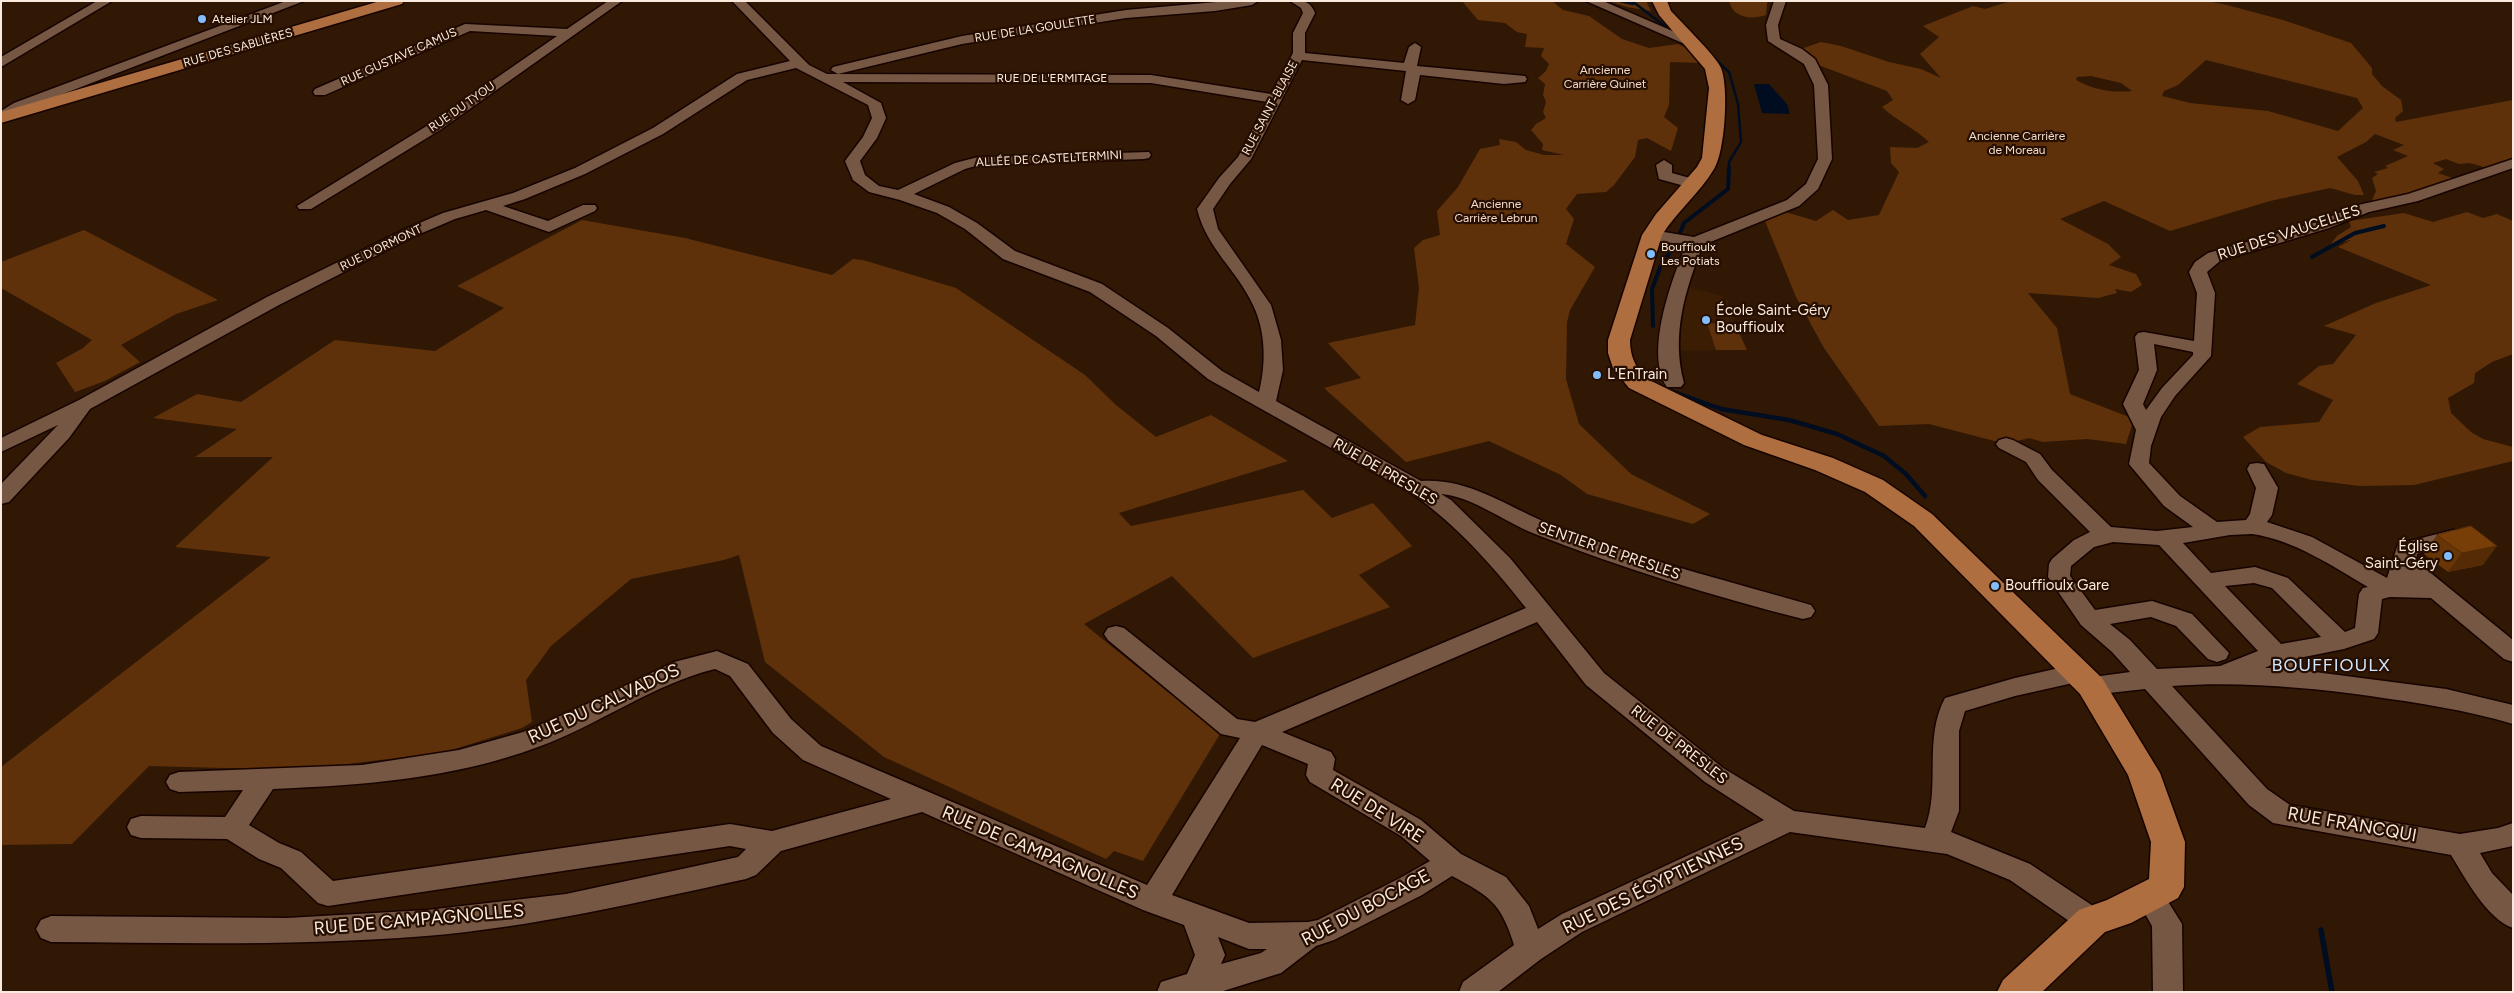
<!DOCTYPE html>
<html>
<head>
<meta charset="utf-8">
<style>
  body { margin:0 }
  #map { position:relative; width:2514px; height:993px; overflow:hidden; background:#301805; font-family:Figtree,sans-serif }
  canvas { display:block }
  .frame { position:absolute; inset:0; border:2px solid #fae9dd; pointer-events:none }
</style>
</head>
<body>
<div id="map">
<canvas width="2514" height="993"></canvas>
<div class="frame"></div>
</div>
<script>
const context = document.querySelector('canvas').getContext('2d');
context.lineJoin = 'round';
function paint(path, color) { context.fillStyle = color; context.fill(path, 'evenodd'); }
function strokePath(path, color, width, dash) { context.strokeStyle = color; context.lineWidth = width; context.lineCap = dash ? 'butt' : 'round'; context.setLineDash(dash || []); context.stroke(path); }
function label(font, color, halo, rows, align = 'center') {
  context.font = font + ' Figtree,sans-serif'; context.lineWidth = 4.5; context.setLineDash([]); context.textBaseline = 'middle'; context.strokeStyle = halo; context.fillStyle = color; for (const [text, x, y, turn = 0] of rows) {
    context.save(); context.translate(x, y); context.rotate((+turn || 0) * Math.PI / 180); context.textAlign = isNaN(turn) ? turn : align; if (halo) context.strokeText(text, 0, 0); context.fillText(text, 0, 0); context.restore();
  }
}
paint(new Path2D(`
  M1687,287L1723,296V299L1728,300L1731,314L1747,350L1671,351Z`), '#3b1d04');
paint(new Path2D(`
  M1462,1H1552L1563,10L1589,16L1622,39L1649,48L1678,44L1693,51L1700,63L1670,62L1669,105L1664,117L1678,128L1671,151L1647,138L1638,140L1635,157L1614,185L1606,192L1577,194L1566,209L1574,219L1566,244L1595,267L1570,310L1567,322L1566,379L1579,424L1631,474L1710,514L1693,524L1587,494L1561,475L1489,441L1406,462L1324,388L1361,378L1328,343L1415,325L1419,288L1414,248L1423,240L1440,235L1437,211L1458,187L1480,149L1500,145L1499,139L1516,142L1526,150L1544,155H1564L1542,150L1543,144L1531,130L1536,124L1546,118L1543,112L1546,102L1543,95L1545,84L1538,78L1546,71L1549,64L1541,56L1544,48L1525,47L1527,34L1517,32L1505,23L1478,20Z
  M1609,1H1646L1651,11L1627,7Z
  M1729,1H1769L1767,3L1766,15C1751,20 1733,18 1729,1Z
  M2011,1H2207L2227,5L2283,20L2351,43L2372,68V74L2382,86L2401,100L2403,111L2395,118L2396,122L2513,100V160L2487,168L2470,163L2459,164L2446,159L2433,163L2444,169L2438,173L2458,180L2436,188L2370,205L2376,191L2372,178L2378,174L2374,172L2388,168L2385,166L2408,156L2393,150L2404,145L2375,134L2366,142L2337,157L2358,181L2364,195H2355L2330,188L2270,201L2170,231L2104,201L2060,219L2108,244L2121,257L2109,265L2136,274L2142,285L2131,292L2115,289L2117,293L2098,298L2028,293L2057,328L2070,394L2134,419L2126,444L2087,439L2043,442L2029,438L2006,444L1929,424L1879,426L1824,348L1796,297L1765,221L1782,211L1816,221L1833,210L1848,220L1879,215L1899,172L1891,163L1890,147L1917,148L1929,142C1914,128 1897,121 1882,107L1893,100L1887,91L1821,66L1801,49L1821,42L1841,46L1889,62L1921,69L1941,78L1920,54L1939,37L1923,26L1973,6L1985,9ZM2206,60L2357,98L2363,108L2338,131L2268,111L2190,103L2162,96L2164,91L2178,85ZM2091,76L2121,83L2132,91C2112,93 2094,90 2076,80L2077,77Z
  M2467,212L2483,218L2497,214L2513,221V354L2492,362L2475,373L2474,383L2448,398L2451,413L2471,432L2483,439L2513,447V461L2414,485L2360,486L2312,480L2286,473L2266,462L2243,437L2260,427L2319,422L2333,400L2297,384L2319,366L2333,364L2356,335L2324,326L2376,303L2431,285L2338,247L2351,240L2330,245L2337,236L2351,227L2349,221L2404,213L2433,222Z
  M582,220L685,238L832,275L853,259L863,260L956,288L1085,375L1116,405L1156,437L1211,415L1288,461L1119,513L1131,526L1303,490L1332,518L1373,503L1412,546L1359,575L1390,607L1253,658L1172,576L1084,624L1220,734L1143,861L1114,851L1106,859L884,757L765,662L739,555L724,560L631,579L551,646L526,680L532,722L522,728L445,752L299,770L149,766L72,844L1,845V767L271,557L175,547L273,457H195L237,429L153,418L197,394L241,402L335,340L435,351L504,308L457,286Z
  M84,230L218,300L176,314L121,345L140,362L105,381L75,392L56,363L83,348L92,340L1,288V262Z
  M1707,323L1735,324L1747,350H1716Z`), '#5f310a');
paint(new Path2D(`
  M1754,84H1769L1787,104L1790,114L1762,113Z`), '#000d21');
strokePath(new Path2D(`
  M1620,1L1633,4
  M1632,1L1670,30
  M1712,56L1729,72L1738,104L1741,142L1729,162V170`), '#000d21', 2.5);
strokePath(new Path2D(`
  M2312,257L2355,233L2384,226
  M1653,326L1652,289L1661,265L1675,245L1684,223L1728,189L1729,168`), '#000d21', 4);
strokePath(new Path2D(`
  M1668,390L1721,409L1789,420L1837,434L1884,456L1906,474L1925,496`), '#000d21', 4.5);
strokePath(new Path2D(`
  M2321,930L2332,992`), '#000d21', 5.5);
const minor = new Path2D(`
  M97,1H112L1,67V57Z
  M286,1H304L24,109L7,120L1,121V111L14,103Z
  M608,1H622L440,130L311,209H299L297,206L430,124L557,36L470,31L325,95H315L313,92L315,89L465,24L567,29Z
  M732,1H745L809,65L827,74L1151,75L1271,94L1293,53V33L1303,13L1301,8L1290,1C1303,1 1310,0 1315,13L1305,33V53L1404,63L1409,47L1415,43L1421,47L1417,66L1525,76L1527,79L1525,82L1504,84L1420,75L1415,100L1408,104L1401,100L1406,71L1302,60L1251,159L1230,184L1213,209L1218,229L1271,305L1281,340L1283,370L1276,401L1421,481C1464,478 1499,501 1536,518C1550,525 1566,530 1582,536C1657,563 1734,583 1811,605L1815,611L1811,617L1803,619C1712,596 1622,568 1535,534C1504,522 1474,497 1441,494L1451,500L1510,558L1604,673L1723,768L1794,811L1925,828C1941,787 1923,739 1945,698L2015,678L2077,664L2086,667L2089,673L2086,678L2130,672L2112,652L2081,625L2048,577L2049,564L2052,559L2074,540L2090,532L2038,480L2026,462L1999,448L1996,444L1999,440L2006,438L2013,440L2040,454L2052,470L2111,527L2157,531L2193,527L2164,506L2129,464L2136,430L2123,404L2139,370L2135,337L2138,333L2144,332L2194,341L2197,293L2189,272L2195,262L2208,253L2317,222L2358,205L2408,194L2513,159V168L2418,201L2369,212L2329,228L2220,261L2207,272L2215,293L2211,356L2175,396L2161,417L2151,446L2149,463L2180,496L2217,522L2246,520L2250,514L2256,488L2247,469L2250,464L2257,463L2264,464L2278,488L2272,515L2267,522L2312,537L2387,578L2398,544L2453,530L2461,532L2464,537L2461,542L2417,554L2416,561L2513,640V662L2504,659L2431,598L2390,597L2382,599L2378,633L2374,639L2344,649L2294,659L2296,663L2292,669L2446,689L2513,705V724C2466,710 2419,703 2370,696C2305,687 2238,681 2172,686L2267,789L2290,805L2460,834L2498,828L2513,823V846L2480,853L2492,873L2513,895V928C2487,919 2465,878 2451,855L2273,823L2249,805L2145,689L2091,695L2082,692L2079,686L2082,681L2015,696L1965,711L1959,731V811L1951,832L2030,864L2102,912L2107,921L2102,930L2092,934L2082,930L2010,880L1947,854L1790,832L1582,932L1541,959L1498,992H1459L1463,982L1514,945C1501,902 1489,896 1452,876L1422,895L1334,940L1316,946L1281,973L1220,992H1157L1161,982L1187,974L1195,955L1184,925L1143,910L922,812L781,851L756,875L746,879C640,902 534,927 426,936C301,946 176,943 51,942L41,938L36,929L41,920L51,916L287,918L427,910L566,894L738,857L746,849L730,846L328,906L318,903L281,868L259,859L227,839L141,838L131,835L127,827L131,819L141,816L225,817L243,790L179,792L170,789L166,782L170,775L179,772L362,765L459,750L523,732L587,704L674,662L717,651L748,664L791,719L821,746L1147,885L1240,738L1221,734L1108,640L1104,634L1108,628L1116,626L1124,628L1237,719L1255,722L1526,608C1492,565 1456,524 1411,493L1208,379L1156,336L1090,292L1003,259L965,229L937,213L900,200L869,192L853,180L845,161L863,137L872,118L868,105L796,68L747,80L663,134L585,174L525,199L503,206L548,221L583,205H595L597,208L595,211L549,232L486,210L455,219L415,236L279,305L90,409L69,438L9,502L1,504V484L58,425L1,452V438L79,400L267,297L403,230L443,213L513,193L575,168L653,128L737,74L790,61ZM843,82L1151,83L1267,102L1238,157L1219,178L1197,209C1207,249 1237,270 1253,305C1266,332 1266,364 1259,392L1222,371L1168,328L1102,284L1015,251L977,223L949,207L914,194L965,169L979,165L1144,159L1149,158L1151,155L1149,152L978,157L955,163L898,190L879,186L865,175L860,161L877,138L886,118L881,103ZM2154,344L2193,352V355L2162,388L2146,410L2143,404L2157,370ZM2252,534C2294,540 2332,566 2368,587L2363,588L2359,594L2355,628L2345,632L2288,578L2255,567L2211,573L2183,543L2230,535ZM2113,542L2159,545L2258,651L2220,666L2157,669L2130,640L2110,624L2151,617L2176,626L2208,659L2217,662L2226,659L2229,653L2192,614L2152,601L2095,610L2070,576L2071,566L2094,547ZM2254,583L2272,588L2321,637L2281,644L2225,586ZM1537,622L1586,685L1705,782L1764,820L1562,914L1538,929L1529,906L1506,877L1461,854L1421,820L1333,770L1335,759L1331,752L1282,732ZM2271,665L2274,668H2265ZM715,669L730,676L773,733L803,760L891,799L772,831L730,824L333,881L301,852L279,843L249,825L273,789C364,785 452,779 538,747C599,725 653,684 715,669ZM1262,745L1308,764L1306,775L1310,782L1401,836L1430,861L1402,877L1318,920L1308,922L1249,923L1172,895ZM1218,937L1249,949H1267L1261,953L1221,964L1225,955Z
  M1228,1H1258L1252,5L1215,11L1126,18L962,44L838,74L831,70L833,67L962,36L1126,10Z
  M1586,1H1603L1698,42L1692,46L1687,45Z
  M1774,1H1786L1778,25L1780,39L1802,49L1815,59L1828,85L1832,159L1818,189L1799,206L1703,245C1685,290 1671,335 1684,383L1681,387H1667C1644,353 1672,279 1686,245L1652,240L1644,235L1652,230L1694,237L1787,200L1806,184L1818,159L1814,85L1804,64L1768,41L1766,25Z
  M1664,160L1672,165V173L1697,180L1700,183L1697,186L1692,188L1659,179L1656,165Z
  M2149,884L2159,887L2182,924L2183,992H2153L2152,926L2135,896L2139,887Z`);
const major = new Path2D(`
  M380,1H404L402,4L1,123V112Z
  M1652,1H1667L1671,11C1681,22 1716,56 1721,68C1729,87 1725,152 1714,169C1700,193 1677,211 1662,235L1630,340C1630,356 1635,366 1645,378L1762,435L1833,458L1883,480L1932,514L2102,678L2160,773L2185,842L2184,887L2178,898L2131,923L2105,932L2042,992H1997L2003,980L2079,910L2107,900L2149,879L2151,842L2128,775L2080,694L1914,526L1865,492L1815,470L1744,445L1629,388L1613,368L1608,353V340L1642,235L1656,214L1697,167L1702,158L1709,88L1705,69L1659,15Z`);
strokePath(minor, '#170300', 3);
strokePath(major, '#170300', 3);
paint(minor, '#755743');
paint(major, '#ae6e3f');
paint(new Path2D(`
  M2437,535L2483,565L2448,572L2424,554Z`), '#673506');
paint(new Path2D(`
  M2497,546L2483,565L2448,572L2462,553Z`), '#542b05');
const building = new Path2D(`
  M2471,526L2497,546L2462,553L2437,535Z`);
paint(building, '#783e07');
strokePath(building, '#542b05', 1);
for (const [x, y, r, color] of [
  [202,19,5,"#81bdfa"],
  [1651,254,5,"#81bdfa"],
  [1706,320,5,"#81bdfa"],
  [1597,375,5,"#81bdfa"],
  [2448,556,5,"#81bdfa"],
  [1995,586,5,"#81bdfa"]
]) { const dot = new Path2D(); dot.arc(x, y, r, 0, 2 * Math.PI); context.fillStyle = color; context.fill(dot); strokePath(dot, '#260e00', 2); }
label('12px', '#fae9dd', '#260e00', [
  ["Atelier JLM",212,19],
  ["Bouffioulx",1661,247],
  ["Les Potiats",1661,261]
], 'left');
label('12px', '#fae9dd', '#260e00', [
  ["RUE DE LA GOULETTE",1035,29,-9],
  ["RUE DES SABLIÈRES",238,48,-16],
  ["RUE GUSTAVE CAMUS",399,57,-24],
  ["RUE DE L'ERMITAGE",1052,78],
  ["RUE DU TYOU",462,107,-35],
  ["RUE SAINT-BLAISE",1270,108,-62],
  ["ALLÉE DE CASTELTERMINI",1049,159,-3],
  ["RUE D'ORMONT",381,248,-26]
]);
label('12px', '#f1dbcc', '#260e00', [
  ["Ancienne",1605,70],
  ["Carrière Quinet",1605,84],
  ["Ancienne Carrière",2017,136],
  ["de Moreau",2017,150],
  ["Ancienne",1496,204],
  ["Carrière Lebrun",1496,218]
]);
label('15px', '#fae9dd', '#260e00', [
  ["RUE DES VAUCELLES",2289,233,-18],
  ["RUE DE PRESLES",1385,472,30],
  ["SENTIER DE PRESLES",1609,551,19],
  ["RUE DE PRESLES",1679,745,38]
]);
label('15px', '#fae9dd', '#260e00', [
  ["École Saint-Géry",1716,311],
  ["Bouffioulx",1716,328],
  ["L'EnTrain",1607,375],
  ["Église",2438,547,"right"],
  ["Saint-Géry",2438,564,"right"],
  ["Bouffioulx Gare",2005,586]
], 'left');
context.letterSpacing = '1px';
label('18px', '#d0e6fe', '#260e00', [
  ["BOUFFIOULX",2331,666]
]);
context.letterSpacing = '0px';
label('18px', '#fae9dd', '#260e00', [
  ["RUE DU CALVADOS",604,704,-25],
  ["RUE DE VIRE",1377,811,32],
  ["RUE FRANCQUI",2352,825,10],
  ["RUE DE CAMPAGNOLLES",1040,853,23],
  ["RUE DES ÉGYPTIENNES",1653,886,-26],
  ["RUE DU BOCAGE",1366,908,-28],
  ["RUE DE CAMPAGNOLLES",419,920,-5]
]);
</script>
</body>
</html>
